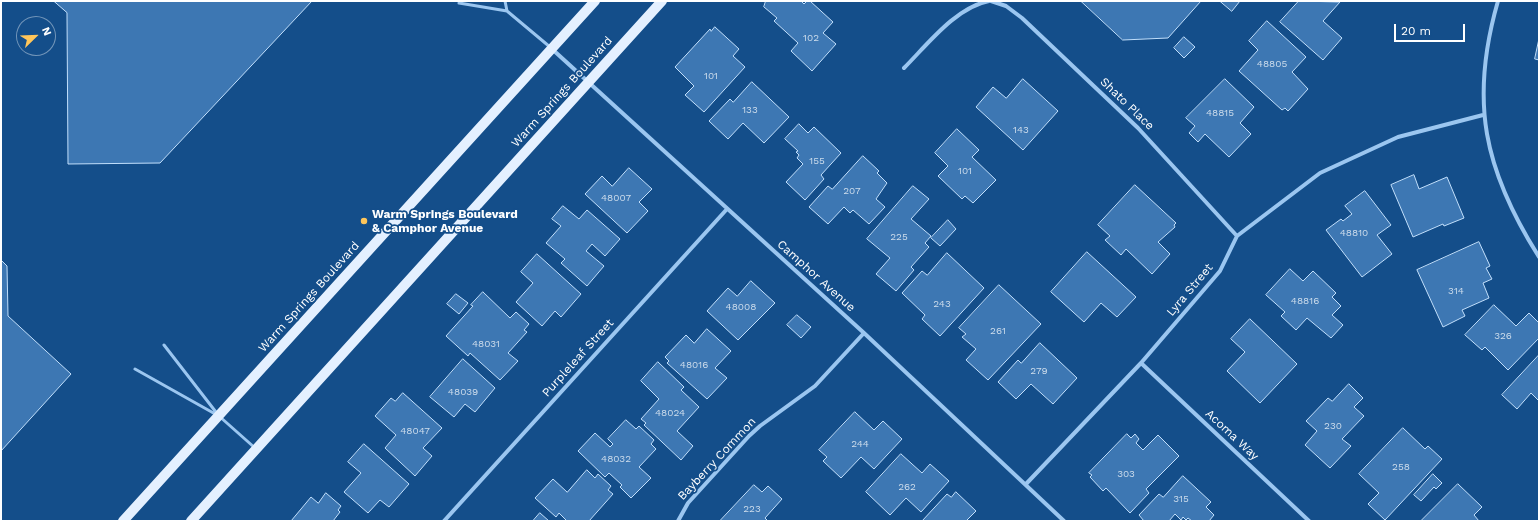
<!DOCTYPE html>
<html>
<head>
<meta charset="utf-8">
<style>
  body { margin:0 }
  #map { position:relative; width:1540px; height:522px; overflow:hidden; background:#144e8a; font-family:"Work Sans",sans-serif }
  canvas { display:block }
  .frame { position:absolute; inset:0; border:2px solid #fff; pointer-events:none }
  .north { position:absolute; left:16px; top:16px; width:40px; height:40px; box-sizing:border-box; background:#144e8a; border:1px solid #7295b9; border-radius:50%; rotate:67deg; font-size:11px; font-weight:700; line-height:16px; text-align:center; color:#fff }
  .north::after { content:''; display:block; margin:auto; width:14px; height:18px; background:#ffc65a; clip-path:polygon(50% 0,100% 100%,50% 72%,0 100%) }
  .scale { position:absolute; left:1394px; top:24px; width:71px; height:18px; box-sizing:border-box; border:2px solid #fff; border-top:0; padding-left:5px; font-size:12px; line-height:14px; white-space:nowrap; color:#fff; -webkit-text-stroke:3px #144e8a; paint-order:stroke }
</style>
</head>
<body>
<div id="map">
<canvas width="1540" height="522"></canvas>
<div class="frame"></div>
<div class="north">N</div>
<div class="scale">20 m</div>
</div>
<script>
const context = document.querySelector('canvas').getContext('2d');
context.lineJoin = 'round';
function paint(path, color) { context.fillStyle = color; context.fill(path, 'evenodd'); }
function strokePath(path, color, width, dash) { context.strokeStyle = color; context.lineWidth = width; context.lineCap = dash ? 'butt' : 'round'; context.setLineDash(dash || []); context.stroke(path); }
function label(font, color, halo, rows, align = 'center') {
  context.font = font + ' "Work Sans",sans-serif'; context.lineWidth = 3.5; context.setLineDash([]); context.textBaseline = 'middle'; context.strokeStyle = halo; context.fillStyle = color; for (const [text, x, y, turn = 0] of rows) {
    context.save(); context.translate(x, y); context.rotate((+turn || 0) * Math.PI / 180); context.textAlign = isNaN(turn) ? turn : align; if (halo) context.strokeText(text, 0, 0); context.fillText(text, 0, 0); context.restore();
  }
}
const building = new Path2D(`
  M54,1H312L160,163L68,164L67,13Z
  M766,1H801L804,4L807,1H810L833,22L823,33L836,44L812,71L791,51L798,43L774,21L777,18L764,7Z
  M1081,1H1201L1168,38L1123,40Z
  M1220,1H1240L1232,11Z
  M1299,1L1340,2L1323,21L1342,38L1323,60L1280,22Z
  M1267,21L1306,57L1292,72L1308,89L1288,111L1285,108L1282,110L1239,71L1258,50L1249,41Z
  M715,27L739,49L733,56L745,67L704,112L685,95L694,86L675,67L710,29L711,31Z
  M1184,37L1195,47L1184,58L1174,48Z
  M1539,39V60L1535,59Z
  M1023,79L1058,111L1023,150L976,107L993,87L1006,98Z
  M1225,79L1254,107L1240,123L1251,134L1229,157L1205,134L1198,142L1189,133L1195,126L1186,118Z
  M752,82L789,117L764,143L743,123L728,139L709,121L730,99L733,102Z
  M799,124L808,133L814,127L841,153L821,175L824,179L805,200L786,182L803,164L797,158L799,155L796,152L798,151L785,139Z
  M957,129L979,150L972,157L996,180L973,203L965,196L962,199L938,176L948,166L935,153Z
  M863,156L879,171L877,173L887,183L876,199L885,207L869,224L853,210L850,213L844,207L828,224L809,207L828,186L832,189Z
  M629,168L652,189L639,202L648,211L627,233L585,194L602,176L612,186Z
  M1414,175L1419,189L1447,177L1464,218L1444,226L1443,224L1413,237L1391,185Z
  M1135,185L1176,223L1174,225L1175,227L1158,242L1170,254L1152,274L1126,249L1121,255L1105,240L1110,236L1098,225Z
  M913,186L929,199L911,219L931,236L925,243L929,247L911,267L914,270L896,291L876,274L890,258L867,239Z
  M1365,191L1391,225L1377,235L1392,254L1362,277L1326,230L1341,219L1343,221L1352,214L1345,206Z
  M563,206L579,219L587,210L620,239L605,256L592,244L586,251L604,266L587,286L561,263L565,259L546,243L561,226L552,219Z
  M948,220L956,229L940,246L931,238Z
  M1479,242L1490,266L1486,268L1492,279L1483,283L1489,298L1462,310L1465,316L1443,327L1417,270Z
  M1087,252L1136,297L1117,317L1101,303L1084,322L1051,292Z
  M947,253L984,288L940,336L922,319L925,315L902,293L922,271L927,275Z
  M537,254L581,294L561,317L555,311L542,326L516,302L533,283L521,272Z
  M1,260L7,266L8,316L71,374L1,451Z
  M1290,269L1303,281L1313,271L1336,293L1332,297L1341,306L1332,315L1343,325L1331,338L1307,318L1296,330L1281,316L1285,312L1266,295Z
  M751,281L775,303L738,340L707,311L728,288L737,296Z
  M999,285L1041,324L988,380L966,360L976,349L962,337L966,334L959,328Z
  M483,292L510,318L516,312L529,324L524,330L527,332L508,353L518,361L500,380L470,353L468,356L446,336L473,306L471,305Z
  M456,294L468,303L459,314L447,304Z
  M1494,305L1516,326L1529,313L1539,323V338L1508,370L1485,347L1482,350L1465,335Z
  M797,315L811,327L801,338L787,325Z
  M1250,319L1297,364L1260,403L1227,371L1245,352L1231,339Z
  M707,329L731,351L715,368L727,378L707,399L667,363L669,361L665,357L686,335L694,343Z
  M1040,343L1077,378L1053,404L1031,384L1016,399L998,382L1018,360L1021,363Z
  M1539,355V401L1531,393L1517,409L1502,395Z
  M463,359L495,388L475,412L465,404L454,417L430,397Z
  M658,362L684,387L681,390L699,407L677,431L693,446L681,460L644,425L646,423L641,419L659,399L641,381Z
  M1349,384L1363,398L1354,407L1364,416L1342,439L1351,446L1330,468L1305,445L1317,431L1306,421L1328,398L1332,401Z
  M403,393L442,428L423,448L432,456L415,476L385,448L396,435L375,416L391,398L395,401Z
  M855,412L874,430L883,421L902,439L874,469L861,457L841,478L823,461L827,457L819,450Z
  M626,420L636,429L639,426L654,440L651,444L656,449L639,467L651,478L631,498L620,487L622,485L609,473L605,477L578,451L595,433L610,447L613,444L608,439Z
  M1403,428L1425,449L1428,446L1442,459L1385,520L1368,504L1379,493L1359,474Z
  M1127,434L1131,438L1135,434L1139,439L1136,443L1143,450L1158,435L1179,456L1146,489L1149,493L1130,513L1106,488L1103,491L1090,477L1092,475L1089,473Z
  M364,444L409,484L389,507L380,500L368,513L344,492L361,473L348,462Z
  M901,454L922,473L930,464L949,481L921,512L906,498L890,515L866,492Z
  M587,470L595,478L598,474L611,486L608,490L613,494L589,521H567L559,513L556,517L535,498L553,479L567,492Z
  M1433,474L1442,483L1436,489L1434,487L1421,501L1414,495Z
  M1183,476L1211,502L1206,507L1214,515L1209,521H1192L1188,518L1186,520L1183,517L1181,520L1175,514L1169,521H1144L1139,515L1159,494L1163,497Z
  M1458,484L1482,507L1474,515L1479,521H1421Z
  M754,485L762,492L768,486L782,499L765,518L768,521H720Z
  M956,492L976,511L967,520L969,521H922L947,494L951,497Z
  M326,493L341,506L338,510L340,512L333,521H291L311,497L318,503Z
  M540,513L549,521H533Z`);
paint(building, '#3d77b3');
strokePath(building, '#c2dffb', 1);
strokePath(new Path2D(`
  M505,1L507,11L550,47
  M459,3L507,11
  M164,345L219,416L255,448
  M135,369L217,415`), '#9bc6f0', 3);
strokePath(new Path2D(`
  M991,1L1006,6L1022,18L1138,128L1237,236
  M1498,1C1469,101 1484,170 1539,257
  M552,49L864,333L1064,521
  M904,68C927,45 956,7 989,1
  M1141,363L1309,521
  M1026,484L1141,363L1220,271L1237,236L1320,173L1398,137L1483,115
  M444,521L727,209
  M678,521L688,503L749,436L760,426L815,386L864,333`), '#9bc6f0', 4);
strokePath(new Path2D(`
  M123,521L595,1
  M191,521L662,1`), '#e4f0ff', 10);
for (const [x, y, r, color] of [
  [364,221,4,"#ffc65a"]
]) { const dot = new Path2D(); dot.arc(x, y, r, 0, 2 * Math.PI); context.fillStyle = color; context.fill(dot); strokePath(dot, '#144e8a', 1.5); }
label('10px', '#ceddec', null, [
  ["102",811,38],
  ["48805",1272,64],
  ["101",711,76],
  ["133",750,110],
  ["48815",1220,113],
  ["143",1021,130],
  ["155",817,161],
  ["101",965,171],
  ["207",852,191],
  ["48007",616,198],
  ["48810",1354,233],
  ["225",899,237],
  ["314",1456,291],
  ["48816",1305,301],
  ["243",942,304],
  ["48008",741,307],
  ["261",998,331],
  ["326",1503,336],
  ["48031",486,344],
  ["48016",694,365],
  ["279",1039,371],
  ["48039",463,392],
  ["48024",670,413],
  ["230",1333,426],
  ["48047",415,431],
  ["244",860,444],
  ["48032",616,459],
  ["258",1401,467],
  ["303",1126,474],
  ["262",907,487],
  ["315",1181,499],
  ["223",752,509]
]);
label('12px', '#fff', '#144e8a', [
  ["Warm Springs Boulevard",562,92,-48],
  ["Shato Place",1127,104,44],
  ["Camphor Avenue",816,276,42],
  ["Lyra Street",1190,290,-50],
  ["Warm Springs Boulevard",309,297,-48],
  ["Purpleleaf Street",578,358,-48],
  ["Acoma Way",1232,435,43],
  ["Bayberry Common",717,459,-47]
]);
label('bold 12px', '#fff', '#144e8a', [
  ["Warm Springs Boulevard",372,214],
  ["& Camphor Avenue",372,228]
], 'left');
</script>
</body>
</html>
